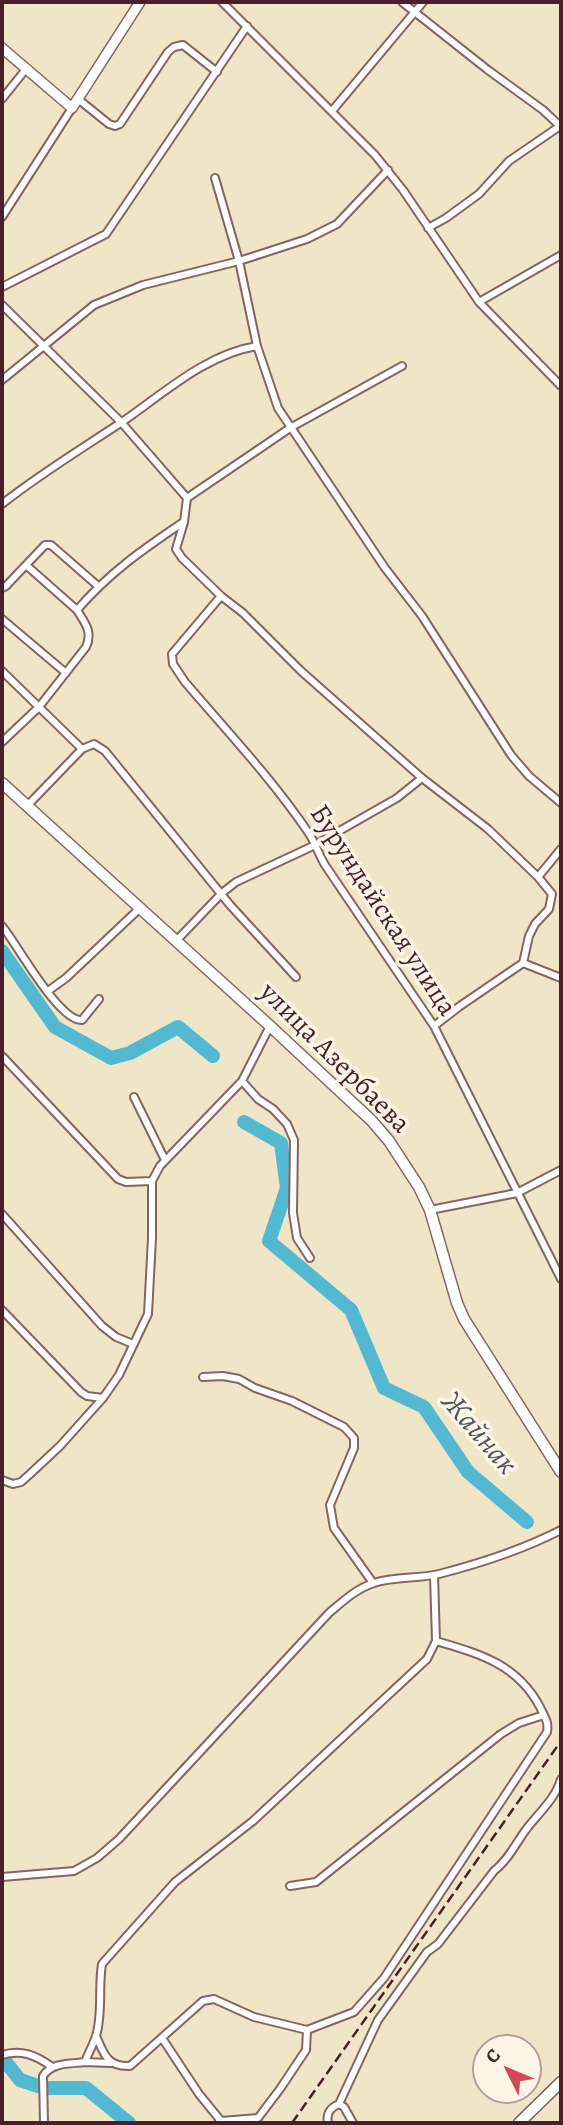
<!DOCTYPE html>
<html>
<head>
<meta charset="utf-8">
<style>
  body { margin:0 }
  #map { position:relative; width:563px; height:2125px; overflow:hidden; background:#efe6c8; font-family:Alegreya,serif }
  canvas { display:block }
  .frame { position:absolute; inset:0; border:4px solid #4a1f2b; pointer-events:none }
  .north { position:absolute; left:472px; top:2034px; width:70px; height:70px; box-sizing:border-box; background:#fcf5e5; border:2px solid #b59f9b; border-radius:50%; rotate:313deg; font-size:19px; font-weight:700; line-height:28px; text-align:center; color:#4a1f2b }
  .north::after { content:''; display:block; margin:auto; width:24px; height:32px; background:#d1495b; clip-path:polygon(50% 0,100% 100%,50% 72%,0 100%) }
</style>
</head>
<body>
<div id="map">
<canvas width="563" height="2125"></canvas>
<div class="frame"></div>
<div class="north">С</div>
</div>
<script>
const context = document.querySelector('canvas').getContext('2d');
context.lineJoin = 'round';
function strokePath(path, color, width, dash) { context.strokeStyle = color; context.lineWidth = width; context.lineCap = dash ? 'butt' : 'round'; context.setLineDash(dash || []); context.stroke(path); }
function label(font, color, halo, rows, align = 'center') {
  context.font = font + ' Alegreya,serif'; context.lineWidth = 7; context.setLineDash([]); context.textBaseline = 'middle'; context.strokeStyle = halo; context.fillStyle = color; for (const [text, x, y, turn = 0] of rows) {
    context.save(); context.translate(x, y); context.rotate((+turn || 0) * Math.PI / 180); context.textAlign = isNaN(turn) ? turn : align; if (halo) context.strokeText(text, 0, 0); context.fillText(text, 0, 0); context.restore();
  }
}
strokePath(new Path2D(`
  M2,951L55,1027L111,1058L130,1053L178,1027L213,1056
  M244,1122L281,1143L287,1188L269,1241L351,1310L384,1388L424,1407L468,1472L527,1522
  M5,2061L20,2080L38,2086
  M50,2088H86L129,2123`), '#53b9d2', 14);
const minor = new Path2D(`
  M222,2L375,155L403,190L479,302L561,386
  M402,2L488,70L543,110L560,126L561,125
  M2,99L26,69
  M78,99L109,124L115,126L120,124L168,52L174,47L183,45L217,72
  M332,111L423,2
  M215,178L239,261L257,346L278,408L385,568L422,616L511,755L529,776L561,803
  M2,217L72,108
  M428,228L446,218L479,194L509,161L560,126
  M2,287L106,234L247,26
  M479,302L561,255
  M2,305L121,422L187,498L184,522L176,549L182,558L221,596L243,613L301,671L422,778L488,829L538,877L552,894L549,909L535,924L529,936L523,963L460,1006L434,1026
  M2,380L94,305L143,285L239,261L307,239L337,224L388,170
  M187,498L290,428L402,366
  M2,504C40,474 81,449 122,422C163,394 206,354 257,346
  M26,565L77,610
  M2,588L6,586L45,545H51L98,586
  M221,596L172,654L173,664L185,682C227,731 272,779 308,832C314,840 319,855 325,865L434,1026L561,1279
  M2,619L66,673
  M2,671L82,749
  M2,742L39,707L86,647C93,632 85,623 77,610C109,573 142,550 182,523
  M27,806L82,749L94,744L105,751L230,905L296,977
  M538,877L561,849
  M2,926C17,944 59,1022 82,1020L99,999
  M176,941L222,893L236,882L313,846L397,798L422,778
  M523,963L561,978
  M48,991L66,978L139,909
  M2,1056L118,1179L126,1182L152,1181
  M242,1081L258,1099L273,1109L287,1124L294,1140L293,1213L297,1238L310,1258
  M134,1097L165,1160
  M430,1210L517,1193L561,1170
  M2,1214L102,1326L116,1337L133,1344
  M2,1310L81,1392L87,1396L103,1398
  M203,1377L223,1376L239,1379L255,1388L292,1401L344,1427L354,1438V1448L330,1505L334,1528L373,1583
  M2,1480L13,1484L21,1482L30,1474L60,1446L103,1398L119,1375L148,1314L152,1238V1181L160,1166L242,1081L270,1026
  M2,1877L74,1871L97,1858L119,1839L329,1613C342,1602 357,1588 374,1583C395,1576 418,1579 439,1574C482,1563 522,1550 561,1530
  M290,1886L316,1882L501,1734L519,1723L544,1715
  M96,2036C104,2054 107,2067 130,2066L203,2001L214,1999L254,2017L307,2030L354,2012L384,1978L547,1732C549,1722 544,1716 540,1707C517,1664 480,1654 436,1641
  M162,2038L199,2094L221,2121
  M2,2055C21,2049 35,2055 51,2066
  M85,2062L111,2063
  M339,2104L344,2107L353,2123
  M44,2123L43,2076C52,2062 70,2064 85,2062C88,2054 93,2045 96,2036C103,2013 98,1988 102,1964L175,1882L253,1821L427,1659L436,1641L434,1575
  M218,2123L221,2121L258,2118L280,2089L306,2050L307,2030
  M328,2123C326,2113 330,2108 339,2104L378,2020L427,1952L438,1944L494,1871C508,1860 515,1845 525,1831C538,1813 555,1800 561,1779`);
const secondary = new Path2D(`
  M2,48L72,108L140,2`);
const primary = new Path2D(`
  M2,783L270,1026L372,1121L389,1141L419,1187L430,1210L457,1303L464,1319L561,1472
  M519,2123L561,2082`);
strokePath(minor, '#846562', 10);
strokePath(secondary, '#846562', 12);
strokePath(primary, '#846562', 13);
strokePath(minor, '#fff', 6);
strokePath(secondary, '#fff', 9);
strokePath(primary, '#fff', 10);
strokePath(new Path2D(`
  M292,2123L561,1741`), '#4a1f2b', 2.5, [10, 5]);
label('28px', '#4a1f2b', '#fcf5e5', [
  ["Бурундайская улица",382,911,57],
  ["улица Азербаева",334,1059,45]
]);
label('italic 30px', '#4d5565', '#fcf5e5', [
  ["Жайнак",478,1434,49]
]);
</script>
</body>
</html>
